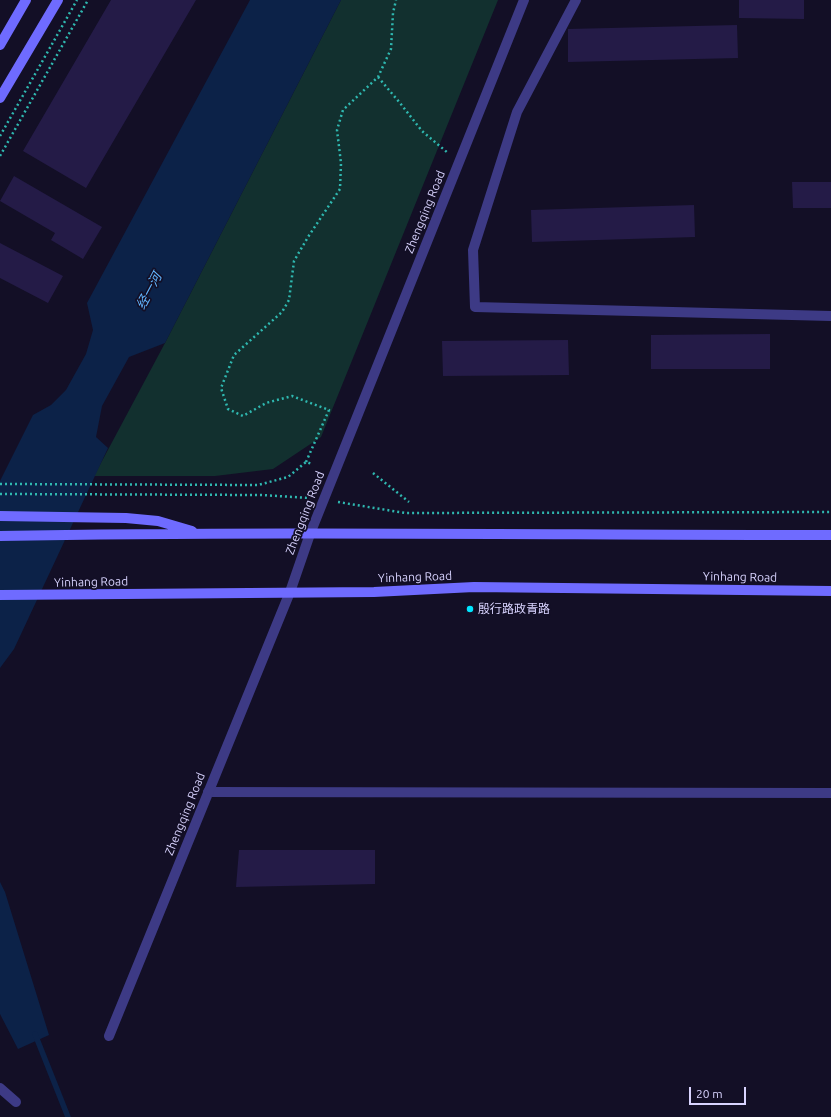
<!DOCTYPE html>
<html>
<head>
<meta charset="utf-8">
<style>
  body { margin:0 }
  #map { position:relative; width:831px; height:1117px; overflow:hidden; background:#130f26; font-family:Ubuntu,sans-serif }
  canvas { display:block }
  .scale { position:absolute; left:689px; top:1087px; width:57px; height:18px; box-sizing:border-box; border:2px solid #d9d4ff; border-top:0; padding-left:5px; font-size:12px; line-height:14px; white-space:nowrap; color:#d9d4ff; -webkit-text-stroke:3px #130f26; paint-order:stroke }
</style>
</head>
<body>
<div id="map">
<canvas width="831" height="1117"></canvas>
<div class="scale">20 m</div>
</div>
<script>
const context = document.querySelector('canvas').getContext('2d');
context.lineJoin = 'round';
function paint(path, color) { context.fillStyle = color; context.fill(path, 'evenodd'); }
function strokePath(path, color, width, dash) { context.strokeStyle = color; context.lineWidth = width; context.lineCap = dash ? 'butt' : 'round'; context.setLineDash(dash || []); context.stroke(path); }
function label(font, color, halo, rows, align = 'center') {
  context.font = font + ' Ubuntu,"Noto Sans SC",sans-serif'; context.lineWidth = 3.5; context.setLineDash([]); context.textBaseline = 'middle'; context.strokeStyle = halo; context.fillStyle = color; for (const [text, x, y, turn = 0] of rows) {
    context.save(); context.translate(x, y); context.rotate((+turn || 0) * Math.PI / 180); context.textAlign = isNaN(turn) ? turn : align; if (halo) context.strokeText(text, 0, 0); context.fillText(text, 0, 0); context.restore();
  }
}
paint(new Path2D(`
  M341,0H498L321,437L273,469L215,476H94L165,343Z`), '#12302f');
paint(new Path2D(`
  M250,0H341L165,343L129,357L102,406L96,437L108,448L14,649L0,668V481L33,415L51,405L66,390L86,354L93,330L87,303Z
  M0,882L5,892L49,1035L18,1049L0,1014Z`), '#0c2248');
strokePath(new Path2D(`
  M35,1034L68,1117`), '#0c2248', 5.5);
paint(new Path2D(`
  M111,0H196L86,188L23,151Z
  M739,0H804V19L739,18Z
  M737,25L738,58L568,62V29Z
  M14,176L102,227L83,259L51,240L55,233L0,201Z
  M792,182H831V208H793Z
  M694,205L695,237L532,242L531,210Z
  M0,243L63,276L48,303L0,278Z
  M770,334V369H651V335Z
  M568,340L569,375L443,376L442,341Z
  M239,850H375V884L236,887Z`), '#241b47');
strokePath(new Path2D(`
  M378,77L400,103L422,131L448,153
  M0,136L77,0
  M0,156L88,0
  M306,462L329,410L292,396L266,403L243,416L228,409L221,388L234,355L282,312L289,300L294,261L308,237L340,189L341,163L337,130L343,110L378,77L391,49L393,13L396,0
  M373,473L409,502
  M0,484L258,485L288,477L306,462L312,464
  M0,494L261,495L310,498
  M338,502L405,513L831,512`), '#2fb8b0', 2.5, [2, 3]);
strokePath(new Path2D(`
  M576,0L517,112L473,250L475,307L831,316
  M208,792L831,793`), '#3d3a85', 10);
strokePath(new Path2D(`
  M109,1036L290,592L310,534L524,0
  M0,1088L16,1102`), '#3d3a85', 10);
strokePath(new Path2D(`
  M0,45L26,0
  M0,98L58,0
  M0,516L126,518L158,521L192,531
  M0,536C277,531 554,535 831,535
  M0,595L374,592L474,587L831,591`), '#6f6bff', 10);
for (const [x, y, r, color] of [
  [470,609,4,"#00e5ff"]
]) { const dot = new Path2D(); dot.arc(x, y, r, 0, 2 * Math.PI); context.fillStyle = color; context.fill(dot); strokePath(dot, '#130f26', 1.5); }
label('12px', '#d9d4ff', '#130f26', [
  ["Zhengqing Road",425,212,-68],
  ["Zhengqing Road",305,513,-69],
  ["Yinhang Road",415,577,-2],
  ["Yinhang Road",740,577,1],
  ["Yinhang Road",91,582,-1],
  ["Zhengqing Road",185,814,-68]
]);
label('12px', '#d9d4ff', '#130f26', [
  ["殷行路政青路",478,609]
], 'left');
label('italic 13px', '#62b6ff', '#130f26', [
  ["经一河",149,291,-62]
]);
</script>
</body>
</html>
